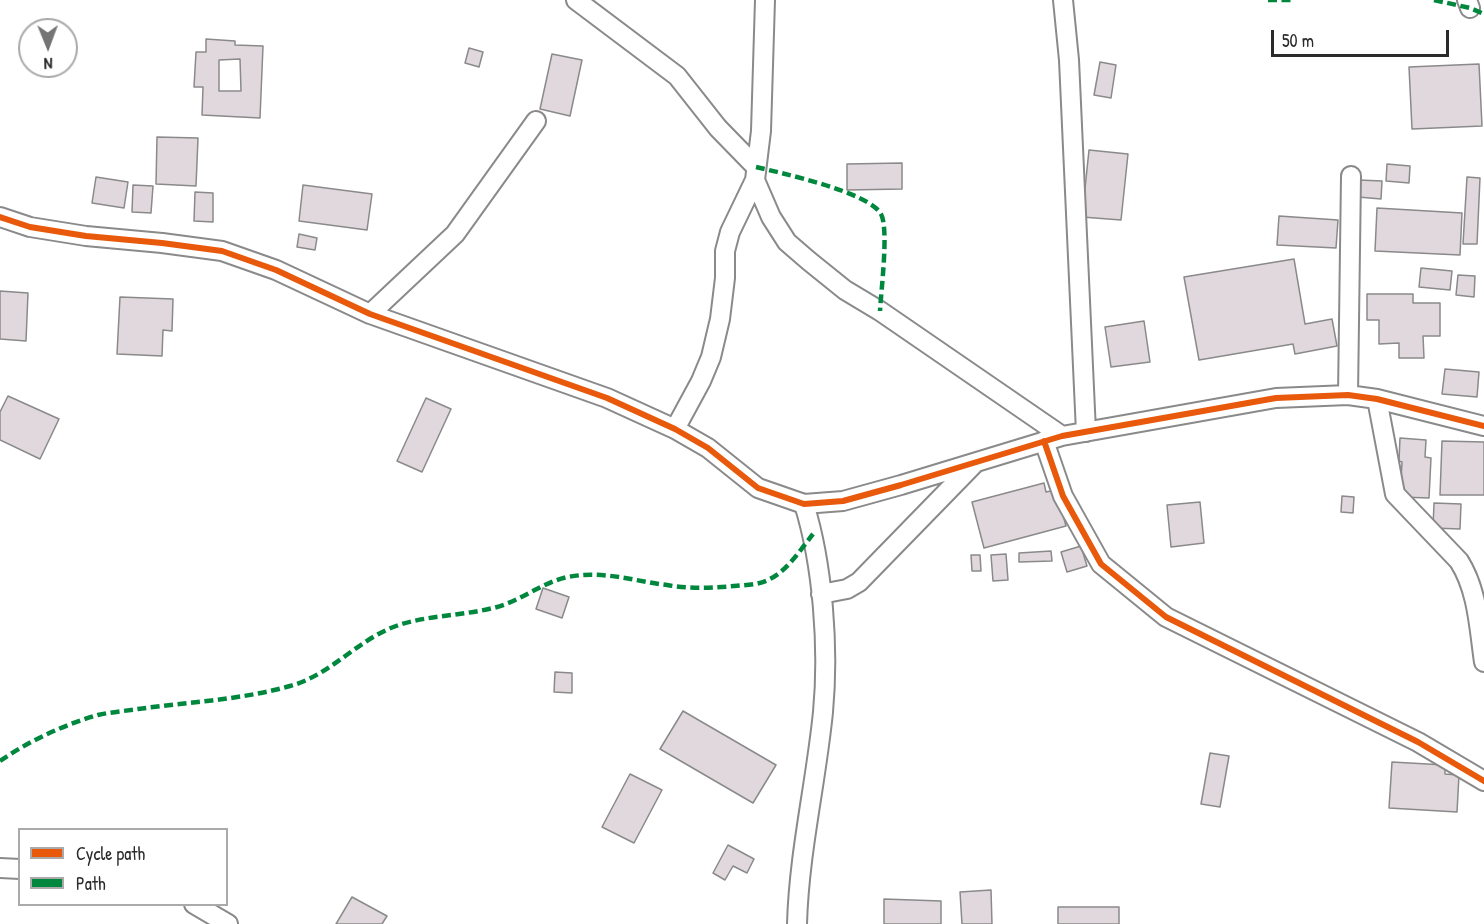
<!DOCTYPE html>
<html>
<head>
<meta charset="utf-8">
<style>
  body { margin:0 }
  #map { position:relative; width:1484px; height:924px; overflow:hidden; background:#fff; font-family:"Patrick Hand",sans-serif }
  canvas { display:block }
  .legend { position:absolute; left:18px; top:828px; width:210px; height:78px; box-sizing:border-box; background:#fff; border:2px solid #aaa; margin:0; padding:8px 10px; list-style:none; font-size:18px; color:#2b2b2b }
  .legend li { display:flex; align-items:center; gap:12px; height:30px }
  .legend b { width:30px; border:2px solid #aaa }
  .north { position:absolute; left:18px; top:18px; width:60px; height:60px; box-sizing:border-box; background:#fff; border:2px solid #aaa; border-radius:50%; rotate:179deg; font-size:16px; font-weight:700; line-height:24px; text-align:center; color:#2b2b2b }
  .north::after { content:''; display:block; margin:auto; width:21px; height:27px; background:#757575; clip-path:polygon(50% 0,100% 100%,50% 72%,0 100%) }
  .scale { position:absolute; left:1271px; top:30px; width:178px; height:27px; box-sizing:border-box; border:3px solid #2b2b2b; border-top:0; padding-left:8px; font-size:18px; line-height:21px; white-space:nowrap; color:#2b2b2b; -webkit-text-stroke:4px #fff; paint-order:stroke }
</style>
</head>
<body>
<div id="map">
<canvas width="1484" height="924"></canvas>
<ul class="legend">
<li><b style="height:8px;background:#e8590c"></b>Cycle path</li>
<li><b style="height:8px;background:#00873e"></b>Path</li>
</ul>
<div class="north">N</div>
<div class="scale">50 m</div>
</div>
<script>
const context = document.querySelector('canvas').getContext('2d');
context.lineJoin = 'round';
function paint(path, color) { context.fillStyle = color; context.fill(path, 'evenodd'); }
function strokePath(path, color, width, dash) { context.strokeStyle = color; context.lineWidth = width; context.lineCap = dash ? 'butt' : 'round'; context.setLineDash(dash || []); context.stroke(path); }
const building = new Path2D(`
  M206,39L235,41V45L263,46L260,118L202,115L203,87H194L196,52H206ZM240,59L241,91H219V60Z
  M469,48L483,52L479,67L465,63Z
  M552,54L582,60L570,116L540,109Z
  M1100,62L1116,65L1111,98L1094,95Z
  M1479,64L1482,126L1412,129L1409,67Z
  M157,137L198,138L196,186L156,184Z
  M1089,150L1128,154L1121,220L1082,217Z
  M902,163V189L847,190V164Z
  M1387,164L1410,166L1409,183L1386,181Z
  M96,177L128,182L124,208L92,203Z
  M1467,177L1480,178L1477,244H1463Z
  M1359,180L1382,181L1381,199L1358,197Z
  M133,185L153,186L151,213L132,212Z
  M303,185L372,194L367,230L299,221Z
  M195,192L213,193V222L194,221Z
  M1377,208L1462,213L1460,255L1375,251Z
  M1279,216L1338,220L1336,248L1277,245Z
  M299,234L317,238L315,250L297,247Z
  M1294,259L1305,324L1332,319L1337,346L1295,354L1293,344L1199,360L1184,277Z
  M1421,268L1452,271L1450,290L1419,287Z
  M1458,275L1475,276L1474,297L1456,295Z
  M0,291L28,293L26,341L0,339Z
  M1367,294H1413V303H1440V336H1423L1424,358H1399V343L1379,344V320H1367Z
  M120,297L173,299L172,331L163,330L162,356L117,354Z
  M1144,321L1150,362L1111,367L1105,327Z
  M1445,369L1479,372L1477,397L1442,394Z
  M8,396L59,419L40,459L0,440V412Z
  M426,398L451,409L422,472L397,461Z
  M1400,438L1426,440L1425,457L1431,458L1429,498L1400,497L1402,462L1399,461Z
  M1442,441L1484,442V495H1440Z
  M1044,483L1046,492L1056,490L1066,526L984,548L972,502Z
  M1342,496L1354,497L1353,513L1341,512Z
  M1200,502L1204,543L1171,547L1167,505Z
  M1434,503L1461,504L1460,529L1433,528Z
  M1081,546L1087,566L1067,572L1061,552Z
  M1051,551L1052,561L1019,562V553Z
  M1006,554L1008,580L993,581L991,555Z
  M971,555H980L981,571H972Z
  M543,588L569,597L562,618L536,609Z
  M555,672L572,673V693L554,692Z
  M683,711L776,765L753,803L660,749Z
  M1210,753L1229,756L1220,807L1201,804Z
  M1392,762L1445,765V774L1459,775L1457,812L1389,808Z
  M630,774L662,790L634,843L602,827Z
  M728,845L754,859L747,873L733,866L725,880L713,873Z
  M991,890L992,924H962L960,892Z
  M352,897L387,916L382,924H336Z
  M884,899L941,901V924H884Z
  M1058,907H1119V924H1058Z`);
paint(building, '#e1d8dd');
strokePath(building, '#8a8a8a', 1.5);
const minor = new Path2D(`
  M576,0L677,76L718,128L756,167
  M1063,0L1069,60L1086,432
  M1467,0L1470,8
  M755,180L771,217L787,242L809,261L845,290L880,311L1062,436
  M0,217L30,227L86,236L162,243L222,251L276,270L370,314L607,398L675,429L708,448L758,488L804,504L843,501L901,485L1062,436L1276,398L1348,395L1377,399L1484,426
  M370,314L455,234L536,121
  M1348,395L1351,176
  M1377,399L1395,494L1459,561C1478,591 1479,628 1484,662
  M675,429L701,381L711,357L720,319L725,278V251L730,232L755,180L761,131L765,0
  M1044,441L1063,496L1101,564L1166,617L1418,742L1484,781
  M821,594L847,589L859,582L974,464
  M0,868L20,869
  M194,904L228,924
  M797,924C799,852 816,783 823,712C829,648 823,565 804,504`);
strokePath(minor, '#8a8a8a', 22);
strokePath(minor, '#fff', 18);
strokePath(new Path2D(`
  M1268,0H1293
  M1434,0L1470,8L1484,14
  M756,167C781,173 869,192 881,214C889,229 881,291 880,311
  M0,761C29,741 63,725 98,715C111,712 125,711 138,709C188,702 241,700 290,686C331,675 357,640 396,626C427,615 461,616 493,608C520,602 542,582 568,577C603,570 633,581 667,585C689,589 712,588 734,586C746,585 759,585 770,579C788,570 801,549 813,534`), '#00873e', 4.5, [9, 4.5]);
strokePath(new Path2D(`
  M0,217L30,227L86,236L162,243L222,251L276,270L370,314L607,398L675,429L708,448L758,488L804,504L843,501L901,485L1062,436L1276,398L1348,395L1377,399L1484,426
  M1044,441L1063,496L1101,564L1166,617L1418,742L1484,781`), '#e8590c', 6);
</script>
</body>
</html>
